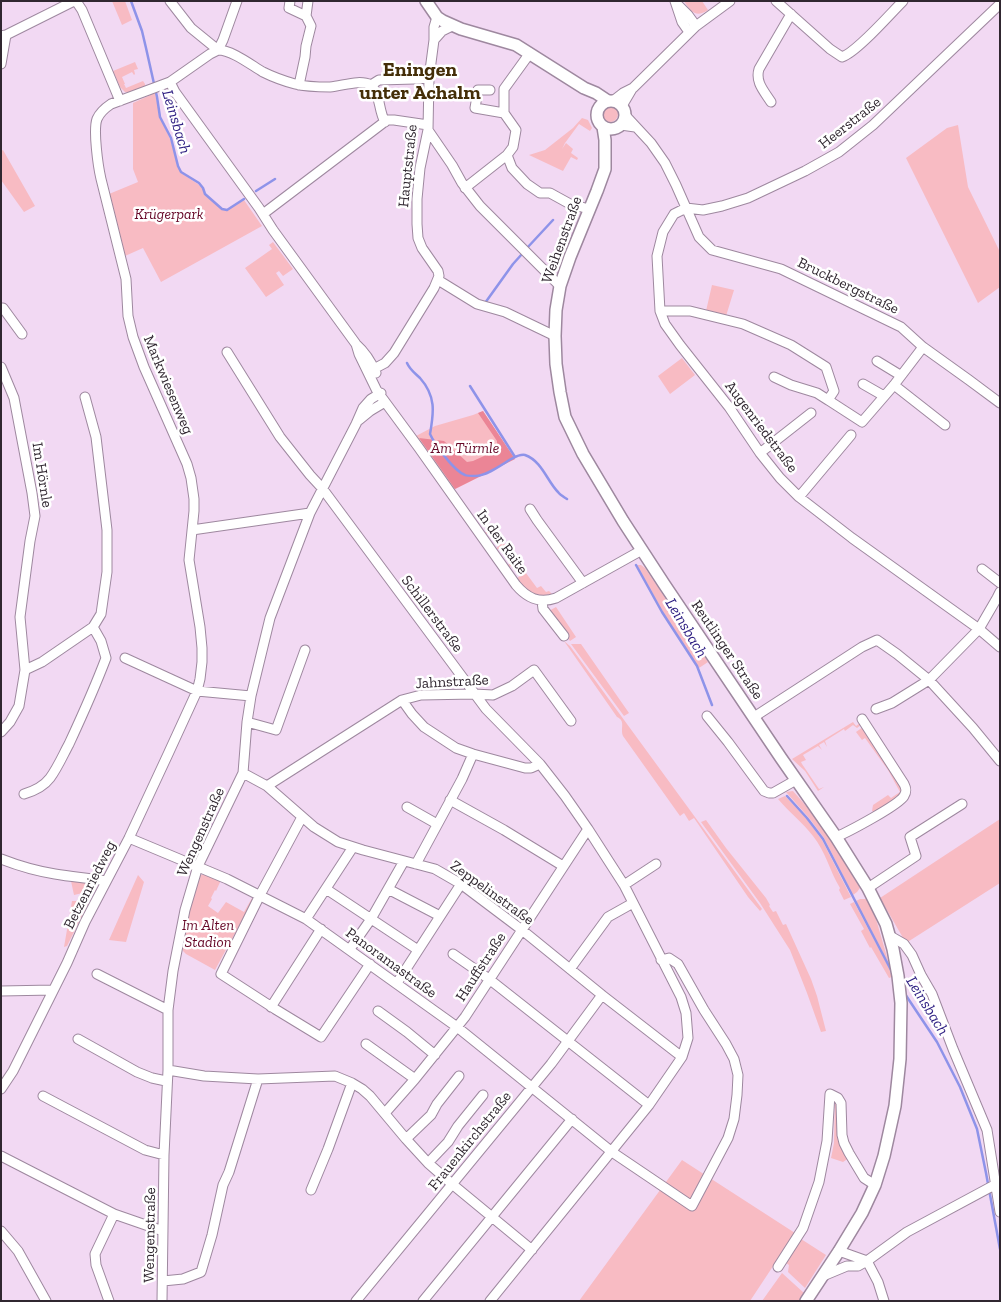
<!DOCTYPE html>
<html>
<head>
<meta charset="utf-8">
<style>
  body { margin:0 }
  #map { position:relative; width:1001px; height:1302px; overflow:hidden; background:#f2d9f3; font-family:"Zilla Slab",serif }
  canvas { display:block }
  .frame { position:absolute; inset:0; border:2px solid #302730; pointer-events:none }
</style>
</head>
<body>
<div id="map">
<canvas width="1001" height="1302"></canvas>
<div class="frame"></div>
</div>
<script>
const context = document.querySelector('canvas').getContext('2d');
context.lineJoin = 'round';
function paint(path, color) { context.fillStyle = color; context.fill(path, 'evenodd'); }
function strokePath(path, color, width, dash) { context.strokeStyle = color; context.lineWidth = width; context.lineCap = dash ? 'butt' : 'round'; context.setLineDash(dash || []); context.stroke(path); }
function label(font, color, halo, rows, align = 'center') {
  context.font = font + ' "Zilla Slab",serif'; context.lineWidth = 5; context.setLineDash([]); context.textBaseline = 'middle'; context.strokeStyle = halo; context.fillStyle = color; for (const [text, x, y, turn = 0] of rows) {
    context.save(); context.translate(x, y); context.rotate((+turn || 0) * Math.PI / 180); context.textAlign = isNaN(turn) ? turn : align; if (halo) context.strokeText(text, 0, 0); context.fillText(text, 0, 0); context.restore();
  }
}
paint(new Path2D(`
  M112,1H125L132,20L122,25Z
  M684,1H702L708,10C696,18 691,12 684,1Z
  M135,62L138,69L134,70L135,74L134,75L132,72L122,77L125,84H124L126,88L143,81L145,84V86L131,92H125L120,87L113,71Z
  M155,93L160,117L170,139L176,159L177,166L181,173L198,184L202,188L205,194L222,210H227L244,200L262,226L161,282L143,248L125,256L122,248L109,194L138,182L133,169V103Z
  M602 114a8 8 0 1 1 16 0a8 8 0 1 1-16 0Z
  M582,118L588,120L592,128L590,131L579,124L565,143L562,149L566,143L573,149L571,153L578,158L577,160L571,157L563,171L529,155L545,150L573,128Z
  M958,125L968,187L1000,252V287L978,303L906,158L947,128Z
  M3,150L35,206L24,212L1,180V151Z
  M273,242L293,269L283,276L279,271L276,273L284,285L266,297L245,268L272,249L269,245Z
  M712,285L734,290L726,316L706,311Z
  M682,358L695,375L670,394L658,376Z
  M483,411L515,459L453,490L416,436L435,426L473,415Z
  M492,527L537,588L541,586L546,592L549,591L552,594C534,598 527,591 516,579L520,576L513,565L508,568L507,566L511,562L501,548L496,550L495,549L499,546L489,532L485,535L484,533Z
  M637,565H641L645,568L708,662L699,668L663,612Z
  M556,607L576,637L570,641L549,611Z
  M564,641L570,646L741,880L762,909L760,911L748,897L694,818L689,821L684,813L680,816L623,736C620,728 626,721 617,717Z
  M571,644H581L629,713L624,716Z
  M853,722L856,726L860,723L861,725L857,728L853,725L845,731L844,729L825,741L827,747L824,742L819,745L822,750L818,746L803,755L806,760L801,762L802,764L819,789L824,787L818,791L805,771L792,759Z
  M863,727L902,787C901,800 884,806 874,812L872,811L873,805L888,795L891,798L900,792L888,770L865,738L862,740L856,732Z
  M793,791C818,818 841,856 860,888L857,892L853,895L824,838L809,818L786,792Z
  M785,796L806,818L822,840L851,897L844,900L839,890L840,888C830,872 826,852 813,836C803,823 789,812 778,799Z
  M1000,819V883L906,943L880,898Z
  M706,820L726,848L766,898L770,905L769,906L773,912L776,911L783,925L786,924L811,979L817,996L826,1031L821,1032L807,993L790,950L760,903L701,822Z
  M205,874L221,880L216,891L215,890L211,898L212,899L208,906L218,913L226,902L244,912L252,898L253,900L215,970L186,954L183,951V947L189,907L198,878L201,875Z
  M138,875L144,882L126,942L109,940Z
  M71,881L90,883L91,887H88L87,892L74,895Z
  M88,897L89,902L67,946L64,947L72,901H76Z
  M860,899H867L876,919L889,964L856,901Z
  M854,902L889,968L892,977L889,978L871,947L870,948L861,931L864,929L850,904Z
  M835,1102L837,1103L849,1158L843,1162L831,1158L834,1143Z
  M682,1160L795,1233L750,1301H579Z
  M801,1239L826,1255L805,1288L788,1272L789,1265L786,1263Z
  M782,1273L804,1293L799,1301H762Z`), '#f8bbc3');
paint(new Path2D(`
  M483,411L515,459L455,489L419,438L444,441L467,462L473,461L495,451L497,446V441L478,413Z`), '#eb8596');
strokePath(new Path2D(`
  M131,1L142,31L146,48L157,97L160,117L171,138L178,166L181,172L199,183L203,188L205,194L222,209L227,210L244,199
  M256,191L275,179
  M527,248L553,220
  M485,303L513,264L522,254
  M407,363C410,370 415,373 420,378C436,396 434,412 430,434C435,445 454,471 465,475C467,476 473,476 476,476C488,475 501,465 511,459C515,457 520,454 525,455C542,461 547,481 558,492C560,495 564,497 567,499
  M470,386L515,457
  M636,565L662,612L697,666L712,705
  M787,796L807,818L823,839L892,972
  M905,994L937,1042L960,1087L977,1129L986,1173L1000,1249`), '#8e93e9', 2.5);
const street = new Path2D(`
  M76,1L82,10L120,101
  M170,1L191,28L218,50C232,50 251,65 263,72C273,77 284,81 295,84C307,87 318,87 330,87C343,86 359,79 371,85C381,95 378,110 385,122
  M290,1L289,8L306,16
  M675,1L682,22L689,32
  M776,1L830,49L842,57C857,52 890,14 903,1
  M676,3L688,15L696,26
  M1000,4L873,125L839,152L805,171L748,198L722,206L703,210L686,208L674,214L663,232L657,256L660,311L665,324L680,345L729,407L760,453L780,478L799,497L852,538L979,629L1000,647
  M1,36L6,35L74,1
  M434,40L442,31L452,26
  M218,50L223,40L237,1
  M530,53L504,89V113L516,130L513,147L507,155L512,168L527,184L540,193H550L570,204L589,209
  M1,64L6,35
  M170,82L175,92L259,208L273,230L356,344C365,352 371,361 376,373
  M299,85L305,57L306,46L311,26L306,16L308,1
  M371,85L379,80L415,79L429,78
  M490,90H478L475,108L504,113
  M614,100L623,93L633,88L696,26L730,1
  M771,102C764,91 755,82 759,69L791,14
  M622,106L632,89
  M625,115L651,143L665,163L676,185L699,237L712,250L781,269L901,327L923,347L969,380L1000,403
  M621,125L635,127
  M428,130L452,165L462,183L480,206L560,286
  M465,188L507,155
  M263,214L387,120H394L428,125
  M438,280L477,304L505,312L555,336
  M1,308H3L22,334
  M660,311H690L743,324L791,345L826,367L834,391L828,400L862,422L894,385L923,347
  M356,344L359,354L377,391L419,448L516,585C527,598 539,604 556,598L642,550
  M227,352L280,437L310,475L322,488L486,709L540,764L565,796L588,829L624,885L681,997L686,1013L688,1038L682,1057L649,1105L490,1301
  M877,361L900,375
  M1,367L14,398L32,493L35,516L30,541L20,617L25,670L19,706L10,722L1,732
  M368,372L385,363L394,353L434,288L439,276L438,271L422,248L418,238L417,224V199L420,168L428,130L429,78L434,40V27L437,17
  M774,377L791,385L817,393L828,400
  M863,384L884,396
  M894,385L945,425
  M359,420L370,411L385,402
  M760,453L811,413
  M799,497L851,435
  M530,509L537,520L583,583
  M192,530L310,513
  M982,569L1000,583
  M542,601L543,609L564,636
  M125,658L197,691L251,696
  M25,670L42,662L93,627L101,614L107,572V530L96,437L85,397
  M402,700L412,714L424,727L456,748L473,754L525,768H531L540,764
  M876,709L892,703L929,680L979,629L997,598L1000,592
  M707,716L728,742L764,791L769,793H773L796,780
  M754,717L862,647L877,640L897,654L929,680L973,728L1000,761
  M247,722L276,730L305,650
  M243,773L267,786L314,827L338,842L363,850L435,869L461,884L522,930L602,995L682,1057
  M267,786L402,700L421,695L474,694L493,695L512,686L534,670L571,721
  M24,794C34,791 44,786 50,778C58,767 63,755 69,744C82,716 95,687 106,658L101,641L93,627
  M450,800L504,830L563,866
  M407,807L437,824
  M302,817L260,895L221,974L275,1009L321,1037L370,964
  M836,837C848,832 899,805 904,796C907,791 906,788 904,784L862,719
  M129,838L227,879L306,919L457,1027L612,1152L692,1206L728,1138L734,1119L737,1095L738,1075L734,1059L726,1044L704,1010L678,964L669,958L661,960
  M1,859C19,866 36,871 55,874C72,877 89,878 106,881
  M416,864L462,779L473,754
  M624,885L656,864
  M868,888L916,856L910,837L962,804
  M326,889L418,950
  M388,889L440,916
  M306,919L353,847
  M890,936L904,944L912,955L921,975L932,994L953,1049L987,1130L1000,1212
  M350,949L371,919L404,861
  M453,954L489,979L649,1105
  M570,969L608,917L633,903
  M97,974L168,1010
  M397,983L461,884
  M1,991L53,990
  M271,1007L321,929
  M378,1011L407,1032L435,1055
  M78,1039L137,1072L152,1078L166,1081
  M366,1044L415,1079
  M168,1070L204,1076L258,1079L335,1076L352,1083L362,1089L370,1096L406,1139L428,1163L452,1184L532,1250
  M1,1089L13,1071L67,963L85,922L129,838L169,752L197,691L200,679L202,662V648L200,627L189,560L194,511V499L191,478L187,464L144,367L133,337L128,316L126,279L101,179C98,166 93,130 97,119C100,112 105,108 111,104L170,82L210,54L218,50
  M43,1096L145,1150L164,1155
  M385,1113L415,1079L465,1017L588,829
  M406,1139L431,1115L437,1104L459,1076
  M1,1156L114,1214L163,1231
  M428,1163L448,1142L458,1126L483,1095
  M311,1190L328,1149L352,1083
  M1,1231L18,1251L46,1301
  M839,1251L867,1261
  M867,1261L878,1282L884,1301
  M778,1267L803,1228L819,1182L827,1141L830,1094L838,1098L841,1103L842,1135L844,1143L849,1153L864,1178L875,1185
  M823,1276L847,1266H858L867,1261L907,1232L1000,1182
  M163,1281L183,1279L201,1272L212,1235L223,1185L229,1172L258,1079
  M109,1301L96,1265L95,1254L114,1214
  M162,1301L164,1155L168,1070V1010L173,971L185,910L198,866L243,773L247,722L251,696L270,618L310,513L356,424L363,408L371,399L381,393
  M356,1301L551,1064L602,995
  M423,1301L572,1119`);
const secondary = new Path2D(`
  M426,1L437,17L443,21L461,29L516,45L584,88L596,93L608,101
  M597 115a14 14 0 1 1 28 0a14 14 0 1 1-28 0Z
  M603,127L605,140V169L597,191L570,257L560,286L556,310L555,336L556,364L560,392L565,417L583,454L623,521L664,584L781,758L836,837L868,888L886,924L893,949L898,976L901,1003L900,1059L895,1106L884,1156L875,1185L862,1213L839,1251L806,1301`);
strokePath(street, '#9e889f', 11);
strokePath(secondary, '#9e889f', 14);
strokePath(street, '#fff', 9);
strokePath(secondary, '#fff', 11);
label('15px', '#302730', '#fff', [
  ["Heerstraße",850,123,-38],
  ["Hauptstraße",408,166,-84],
  ["Weihenstraße",562,240,-70],
  ["Bruckbergstraße",848,286,26],
  ["Markwiesenweg",168,385,67],
  ["Augenriedstraße",761,427,53],
  ["Im Hörnle",42,475,81],
  ["In der Raite",502,542,54],
  ["Schillerstraße",432,614,53],
  ["Reutlinger Straße",727,650,56],
  ["Jahnstraße",452,682,-3],
  ["Wengenstraße",201,832,-66],
  ["Betzenriedweg",90,885,-63],
  ["Zeppelinstraße",492,893,36],
  ["Panoramastraße",391,963,36],
  ["Hauffstraße",481,967,-57],
  ["Frauenkirchstraße",470,1141,-51],
  ["Wengenstraße",150,1235,-89]
]);
label('italic 15px', '#650626', '#fff', [
  ["Krügerpark",169,215],
  ["Am Türmle",465,449],
  ["Im Alten",208,926],
  ["Stadion",208,943]
]);
label('italic 16px', '#2d1e82', '#fff', [
  ["Leinsbach",176,122,73],
  ["Leinsbach",686,628,59],
  ["Leinsbach",927,1006,58]
]);
label('bold 20px', '#442e08', '#fff', [
  ["Eningen",420,70],
  ["unter Achalm",420,93]
]);
</script>
</body>
</html>
